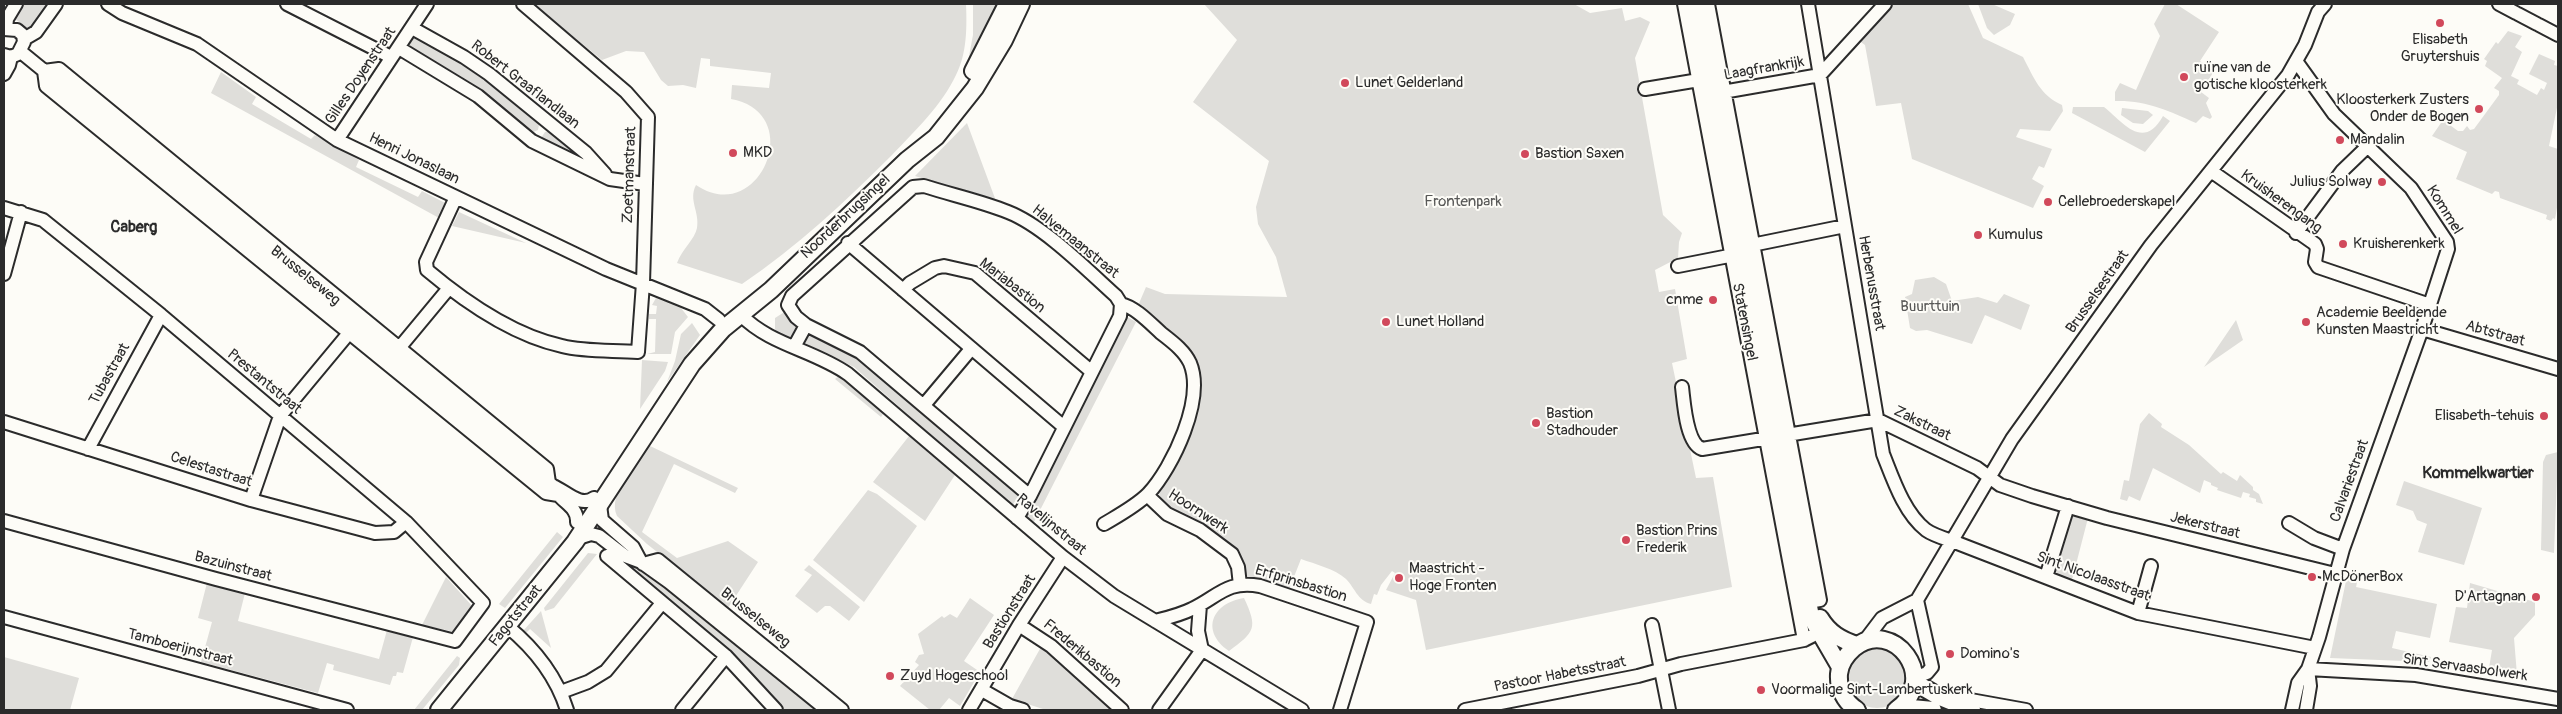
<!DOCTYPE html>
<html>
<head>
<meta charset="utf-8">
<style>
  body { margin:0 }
  #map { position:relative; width:2562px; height:714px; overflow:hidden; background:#fdfcf7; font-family:Pangolin,sans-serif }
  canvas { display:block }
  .frame { position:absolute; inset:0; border:5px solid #2b2b2b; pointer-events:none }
</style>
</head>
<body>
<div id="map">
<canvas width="2562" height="714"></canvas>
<div class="frame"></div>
</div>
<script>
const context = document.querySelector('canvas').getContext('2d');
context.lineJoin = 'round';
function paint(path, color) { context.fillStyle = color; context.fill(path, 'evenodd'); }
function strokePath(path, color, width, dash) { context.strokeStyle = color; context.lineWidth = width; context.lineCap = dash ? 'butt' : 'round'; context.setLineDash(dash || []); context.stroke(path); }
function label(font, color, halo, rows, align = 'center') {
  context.font = font + ' Pangolin,sans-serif'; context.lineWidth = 4; context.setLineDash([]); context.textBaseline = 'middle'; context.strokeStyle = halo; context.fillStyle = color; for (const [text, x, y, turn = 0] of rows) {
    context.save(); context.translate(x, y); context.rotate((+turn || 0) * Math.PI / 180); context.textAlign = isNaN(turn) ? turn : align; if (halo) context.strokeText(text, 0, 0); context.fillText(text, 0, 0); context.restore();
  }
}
paint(new Path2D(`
  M21,4H52L32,31L12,17Z
  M533,4H966C967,27 967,54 956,75C942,105 915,131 892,155C845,202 797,247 742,284L677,263C682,249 695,239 697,228C700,212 688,200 696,185C759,228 808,113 731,99L732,85L769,88L771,73L710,66V59L701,58L696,88L683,85L668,86L661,80L644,52L626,51L602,60Z
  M973,4H1003L965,77L973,35Z
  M1204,4H1574L1590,13L1622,8L1625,21L1640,17L1650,22L1635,58L1663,215L1682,233L1679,242L1678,258L1655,270L1659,292L1675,289L1687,359L1672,363L1696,478L1713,477L1732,587L1426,650L1416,600L1386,590L1395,573L1392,571L1381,585L1377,595L1374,594L1371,604C1357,600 1355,588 1346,579C1335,569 1315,564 1301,559L1288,592L1249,580L1233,547L1202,524L1177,511L1172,513L1160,501L1159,491L1197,375C1197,363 1195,356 1186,348L1137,308L1146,287L1165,294L1287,297L1276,257L1258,224L1256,207L1269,161L1193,102L1237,40Z
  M1890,4H1968L1983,38L2023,57C2034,78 2040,95 2062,105L2063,111L2050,131L2020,129L2016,137L2052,149L2044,168L2039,166L2032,179L2044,186L2033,208L1912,159L1901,103L1876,106L1865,45L1858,40Z
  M1978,4H1992L2015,14L2010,25L1994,35L1987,28Z
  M2165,4H2176L2219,32L2200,61L2214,71L2201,92L2209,98L2206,103L2212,117L2210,119L2203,116L2196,123C2169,111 2146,100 2115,101V92L2120,83L2136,90L2160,36L2154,24Z
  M2508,31L2522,36L2515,47L2522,52L2511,76L2519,80L2517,84L2537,95L2541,88L2544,90L2547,83L2529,74L2539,54L2555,61L2554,65L2558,66V103L2549,146L2558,149V202L2555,219L2553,218L2551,221L2546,219L2547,215L2500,198L2499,192L2495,191L2492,194L2456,179L2467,152L2432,136L2443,120L2458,131H2463L2467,126L2470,130L2474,129L2499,95V91L2494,88L2502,78L2485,66L2487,61L2484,59L2496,42L2498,44Z
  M414,35L461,59L491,81L537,121L539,125L538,130L531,133L410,50L409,43Z
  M221,72L256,97L252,104L311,139L315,135L359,160L356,167L418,197L422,191L445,203L439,218L211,93Z
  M2073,107H2104C2122,121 2143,152 2163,116L2170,121L2145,152L2072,113Z
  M2122,108L2148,111L2153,115L2143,124L2133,123L2121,115Z
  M967,123L996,201L915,176Z
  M550,131L582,158L541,138L545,132Z
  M459,212L526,243L452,226Z
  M1934,277L1946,284L1952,301L1978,297L1997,303L2004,294L2030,305L2021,330L1985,315L1972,344L1927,330L1916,331L1910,328L1905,297L1912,294L1915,280Z
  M656,298L681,308L688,317L675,332L671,354H647L655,352L656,319H649V314H656L657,306L652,305Z
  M786,311L798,325L794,336L788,339L775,332V318Z
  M1124,315L1136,322L1033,524L1024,514Z
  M2236,320L2243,340L2204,367Z
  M692,323L700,335L667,382L675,361L681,334Z
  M810,333L852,352L1019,495L1012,506L854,367L805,344L806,337Z
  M642,360L668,362L665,371L640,409Z
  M840,375L884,413L881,417L835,379Z
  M2149,413L2162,424L2161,427L2189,445L2221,474L2223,472L2237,481L2240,475L2253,487V490L2259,494L2263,504L2256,502V499L2249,497L2250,494L2243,492L2241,498L2217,490L2218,488L2211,485V483L2204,480L2200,493L2153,468L2140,501L2129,496L2127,501L2120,499L2124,480L2129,481L2140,424Z
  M909,436L955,475L925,521L873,482Z
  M648,445L738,488L735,493L674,464L642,532L677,558L728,541L758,562L728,608L647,544L617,516C607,494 636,462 648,445Z
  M2558,452L2554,553L2541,550L2543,462L2546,455Z
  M2404,481L2482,508L2464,565L2418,552L2427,524L2417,520L2413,511L2396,505Z
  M868,490L877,494L917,526L864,602L813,560Z
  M2070,513L2088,518L2072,580L2050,572Z
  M557,532L563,537L505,608L499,604Z
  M588,553L597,554L554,608L545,611L544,608Z
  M629,562L655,578L816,710H780L629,568Z
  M809,565L860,607L849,621L830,606H825L817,613L795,596L812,575L804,570Z
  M2347,576L2358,578L2356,587L2437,604L2430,638L2396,631L2392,648L2431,657L2429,662L2330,658Z
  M446,577L473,607L455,632L422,625Z
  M208,579L246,589L238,621L379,659L389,623L415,630L403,673L397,672L396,676H393L390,685L333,670L334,665L327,663L318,693L201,662L212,622L198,618Z
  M2470,583L2535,602V615L2514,638L2517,675L2489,668L2492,650L2449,642L2456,607L2467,608Z
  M970,598L994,615L964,661L980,672L960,706L949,698L939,710H930L900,686L919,665L915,662L919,655L924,654L918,634L942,616L944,618L950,614L957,618Z
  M1244,598C1258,628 1255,632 1229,651C1200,631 1212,603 1244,598Z
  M541,611L551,648L530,629L526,633L523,631Z
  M1041,647L1112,710H1046L1012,699Z
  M1847 678a30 30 0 1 1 60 0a30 30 0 1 1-60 0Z
  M457,656L460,658L459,665L422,710H414Z
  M4,657L79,678L70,710H4Z`), '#dfdeda');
const minor = new Path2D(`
  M108,4L122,13L197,44L337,140L606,269L705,309L719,320
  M287,4L391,57
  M1684,4L1804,640
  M1708,4L1820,600L1808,602
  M1808,4L1883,454C1893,479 1904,513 1926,530C1933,535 1943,538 1952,541L2138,613L2315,648
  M2499,4L2516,13
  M2518,14L2537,24
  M2539,25L2558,35
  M412,28L464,57L489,74L586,153L605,174
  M4,29L17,30L23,35L24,42L18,54L11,57L4,55
  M6,29L7,19L16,4
  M24,39L36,32L56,4
  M399,48L478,96L532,141L610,179L645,184
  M21,52L553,486C566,491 580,508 594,498
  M4,74L9,65L11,57
  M1820,75L1885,4
  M1645,89L1705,79
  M1717,93L1820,75
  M337,140L427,4
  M2211,171L2315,244L2317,249L2315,262L2318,267L2430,305
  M456,197L426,262L427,270C465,302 512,335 562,346C586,352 613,350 638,352L643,283L648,117L626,92L523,4
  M4,208L43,220L161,315L406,522L483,603L455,641L216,579L4,521
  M2296,233L2342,171L2368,146
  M848,243L1064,427
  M1747,246L1845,226
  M1678,266L1739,254
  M4,274L21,212
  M903,290L910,283L935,268L944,266L975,273L1092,372
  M741,315C770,345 814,350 848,374L1063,557L1114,596L1302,710
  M2422,329L2558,369
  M400,347L449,288
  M794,347L806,325
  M1682,387C1684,403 1686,443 1702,449L1878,420L1977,468L2000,485L2032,496L2107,518L2335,574
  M924,405L971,349
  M4,422L251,500L375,533L394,532L406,522
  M88,449L161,315
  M549,483L547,469L59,69L44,71L46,86L546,493L558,495
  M557,493C564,503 578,508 577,522
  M1147,495L1167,514L1200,530L1232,554L1238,567L1240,585
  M251,500L280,416L349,333
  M600,505L602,520L633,547L641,562
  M1017,518L1030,496L1120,316L1121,304L1116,296C1087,270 1044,226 1008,212C981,201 952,195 924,186L913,187L792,296L788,305L796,317L806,325L860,352L1030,496
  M2289,523L2314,538L2343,549
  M1104,524C1119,515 1136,506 1148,494C1173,467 1205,399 1190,363C1184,350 1171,341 1161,333C1150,323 1135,307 1121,304
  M578,538L591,534L599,536L625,556L641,562L669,582L827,710
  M607,556L726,656L776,710
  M643,564L658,560L842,710
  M2046,577L2068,506
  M2138,613L2151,566
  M4,617L347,710
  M1155,621C1167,618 1180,615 1192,609C1218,597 1226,580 1260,586L1367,622L1340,710
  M1019,625L1051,646L1122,710
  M1652,625L1669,710
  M507,626C535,649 556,675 567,710
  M1863,643L1882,618L1917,600L2012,439L2151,245L2288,75L2305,45L2318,12L2325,4
  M2308,669L2416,675L2558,699
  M1914,678L1927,673L1932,667L1917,600
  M982,690L1010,706L1023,710
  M561,692L588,682L606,671L662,603
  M1954,697L2026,710
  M682,710L726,656
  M969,710L1019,625L1063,557
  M1159,710L1202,650L1198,631L1200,605
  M1465,710L1638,676L1681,664L1804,640L1812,636
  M2292,710L2298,683L2308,669L2319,637L2343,549L2422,329L2448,249L2447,242L2411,188L2334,114L2296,61
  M2306,710L2310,686L2308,669`);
const major = new Path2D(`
  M1696,4L1811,617L1840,667
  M973,71L1007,4
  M1820,618C1829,633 1841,640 1857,645
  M1914,682L1938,696L1972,710
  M1901,707L1933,710
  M439,710L575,542L692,364L723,329L771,290L907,160L936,137L975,88L1004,40L1021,4
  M1857,710C1845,702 1838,689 1839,674C1840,664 1846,655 1854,648C1893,616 1941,679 1896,710`);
strokePath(minor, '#2b2b2b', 16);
strokePath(major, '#2b2b2b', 20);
strokePath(minor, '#fdfcf7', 12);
strokePath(major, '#fdfcf7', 16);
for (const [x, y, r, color] of [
  [2440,23,5,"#d1495b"],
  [2184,77,5,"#d1495b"],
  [1345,83,5,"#d1495b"],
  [2479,109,5,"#d1495b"],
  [2340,140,5,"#d1495b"],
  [733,153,5,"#d1495b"],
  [1525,154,5,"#d1495b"],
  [2382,182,5,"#d1495b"],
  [2048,202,5,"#d1495b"],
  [1978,235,5,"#d1495b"],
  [2343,244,5,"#d1495b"],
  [1713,300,5,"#d1495b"],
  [1386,322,5,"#d1495b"],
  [2306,322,5,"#d1495b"],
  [2544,416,5,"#d1495b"],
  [1536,423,5,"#d1495b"],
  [1626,540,5,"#d1495b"],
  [2312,577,5,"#d1495b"],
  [1399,578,5,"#d1495b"],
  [2536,597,5,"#d1495b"],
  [1950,654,5,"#d1495b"],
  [890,676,5,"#d1495b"],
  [1761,690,5,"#d1495b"]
]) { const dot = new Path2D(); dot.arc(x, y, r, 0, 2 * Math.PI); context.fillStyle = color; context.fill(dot); strokePath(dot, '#fdfcf7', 2); }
label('15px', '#2b2b2b', '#fdfcf7', [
  ["Elisabeth",2440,40,"center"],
  ["Gruytershuis",2440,57,"center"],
  ["ruïne van de",2194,68],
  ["gotische kloosterkerk",2194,85],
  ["Lunet Gelderland",1355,83],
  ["Kloosterkerk Zusters",2469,100,"right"],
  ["Onder de Bogen",2469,117,"right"],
  ["Mandalin",2350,140],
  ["MKD",743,153],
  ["Bastion Saxen",1535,154],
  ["Julius Solway",2372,182,"right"],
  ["Cellebroederskapel",2058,202],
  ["Kumulus",1988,235],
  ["Kruisherenkerk",2353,244],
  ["cnme",1703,300,"right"],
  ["Academie Beeldende",2316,313],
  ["Kunsten Maastricht",2316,330],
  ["Lunet Holland",1396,322],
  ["Bastion",1546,414],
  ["Stadhouder",1546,431],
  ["Elisabeth-tehuis",2534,416,"right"],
  ["Bastion Prins",1636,531],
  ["Frederik",1636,548],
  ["Maastricht -",1409,569],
  ["Hoge Fronten",1409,586],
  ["McDönerBox",2322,577],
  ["D'Artagnan",2526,597,"right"],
  ["Domino's",1960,654],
  ["Zuyd Hogeschool",900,676],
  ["Voormalige Sint-Lambertuskerk",1771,690]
], 'left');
label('15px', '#2b2b2b', '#fdfcf7', [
  ["Laagfrankrijk",1764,69,-10],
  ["Gilles Doyenstraat",361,76,-56],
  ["Robert Graaflandlaan",525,85,38],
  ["Henri Jonaslaan",414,159,26],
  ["Zoetmanstraat",630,175,-88],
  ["Kruisherengang",2281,202,36],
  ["Kommel",2444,210,58],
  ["Noorderbrugsingel",846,217,-43],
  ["Halvemaanstraat",1075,242,39],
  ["Brusselseweg",305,276,39],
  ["Herbenusstraat",1871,283,80],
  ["Mariabastion",1012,286,38],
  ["Brusselsestraat",2098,292,-55],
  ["Statensingel",1744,322,79],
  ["Abtstraat",2495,334,16],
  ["Tubastraat",110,374,-61],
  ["Prestantstraat",264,382,40],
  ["Zakstraat",1922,424,26],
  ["Celestastraat",211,470,18],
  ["Calvariestraat",2350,481,-70],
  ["Hoornwerk",1198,512,33],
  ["Ravelijnstraat",1051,525,40],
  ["Jekerstraat",2205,526,14],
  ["Bazuinstraat",233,567,15],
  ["Sint Nicolaasstraat",2093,577,20],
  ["Erfprinsbastion",1301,584,17],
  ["Bastionstraat",1010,612,-58],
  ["Fagotstraat",516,616,-51],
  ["Brusselseweg",755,618,39],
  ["Tamboerijnstraat",180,648,15],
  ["Frederikbastion",1082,654,40],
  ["Sint Servaasbolwerk",2465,668,8],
  ["Pastoor Habetsstraat",1560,675,-11]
]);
label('15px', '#585857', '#fdfcf7', [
  ["Frontenpark",1463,202],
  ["Buurttuin",1930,307]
]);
label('bold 16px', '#2b2b2b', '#fdfcf7', [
  ["Caberg",134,228],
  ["Kommelkwartier",2478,474]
]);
</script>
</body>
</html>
